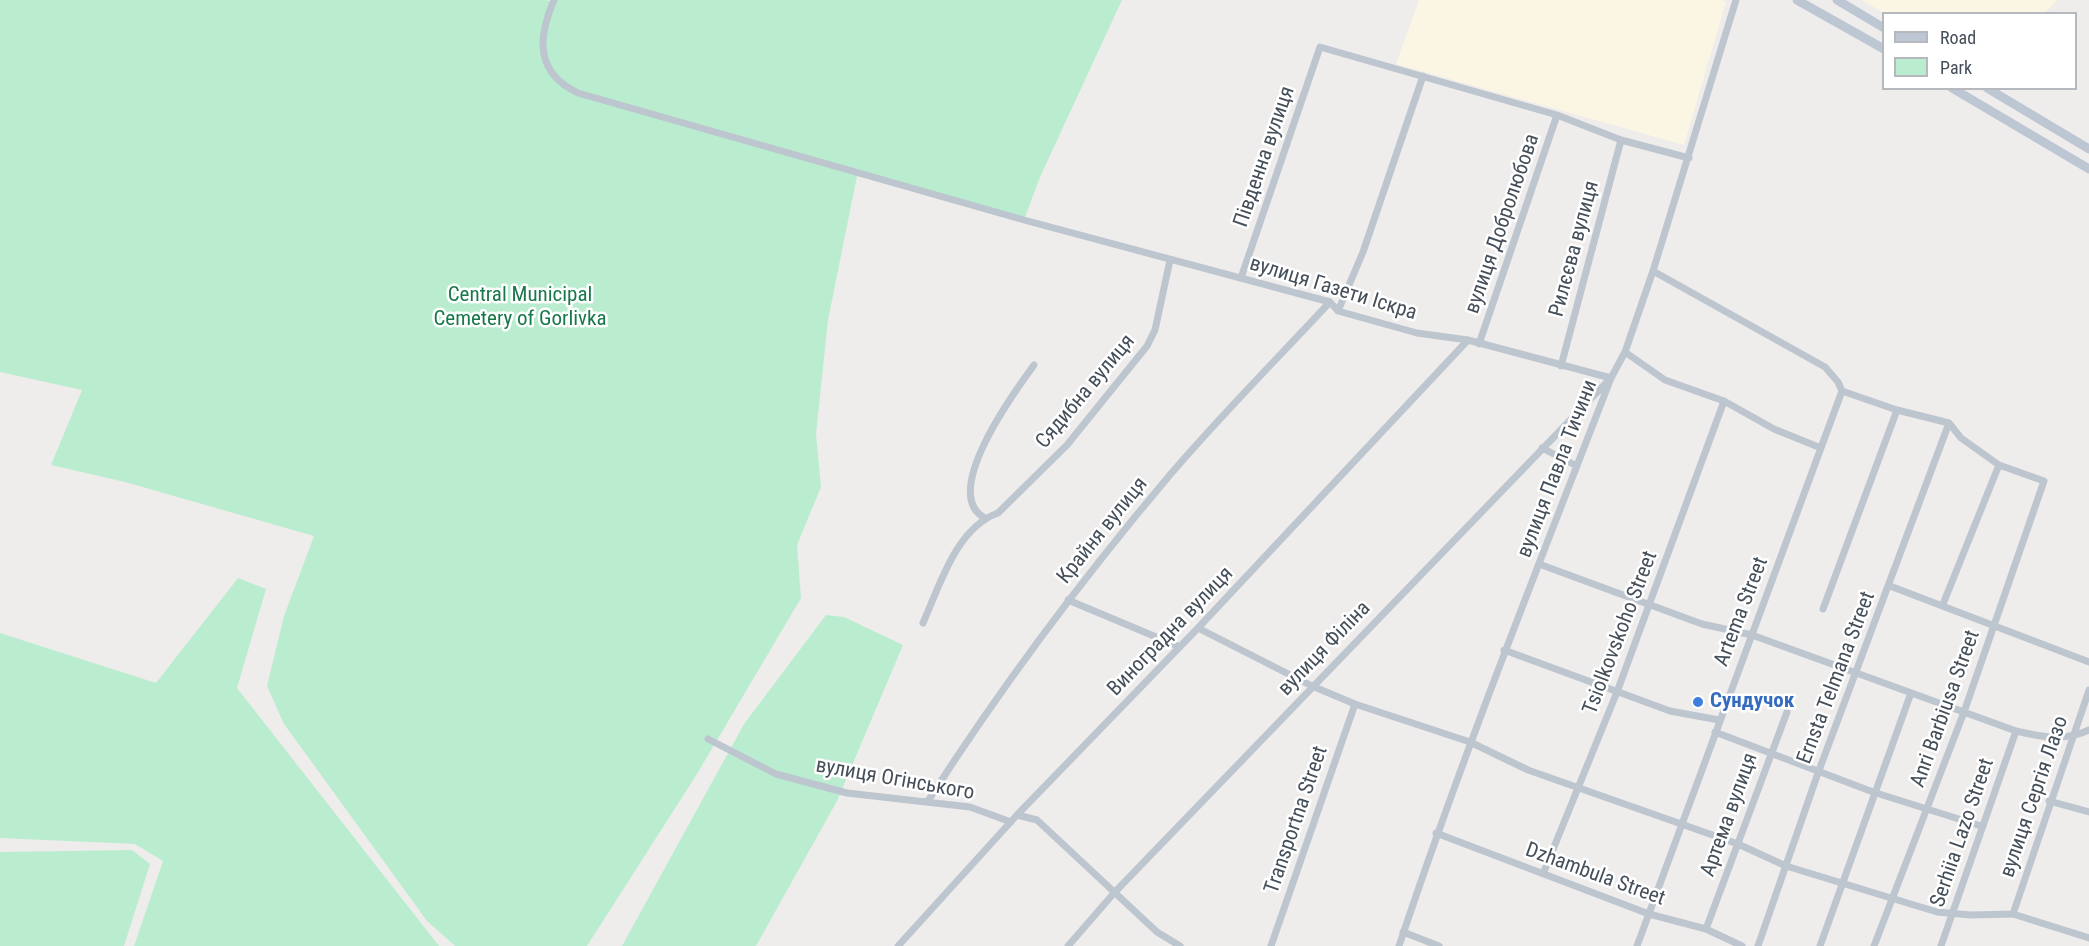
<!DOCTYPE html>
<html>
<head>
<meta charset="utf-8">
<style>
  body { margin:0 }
  #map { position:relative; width:2089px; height:946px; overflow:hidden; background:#efecec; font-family:"Roboto Condensed",sans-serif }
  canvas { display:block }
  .legend { position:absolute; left:1882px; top:12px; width:195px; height:78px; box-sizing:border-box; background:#fff; border:2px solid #b5b9bd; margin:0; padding:8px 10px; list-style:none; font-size:18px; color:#454f59 }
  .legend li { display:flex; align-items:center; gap:12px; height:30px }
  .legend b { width:30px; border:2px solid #b5b9bd }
</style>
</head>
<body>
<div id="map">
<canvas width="2089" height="946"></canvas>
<ul class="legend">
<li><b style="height:8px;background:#bdc7d3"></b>Road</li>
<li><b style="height:16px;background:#baedcf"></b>Park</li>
</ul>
</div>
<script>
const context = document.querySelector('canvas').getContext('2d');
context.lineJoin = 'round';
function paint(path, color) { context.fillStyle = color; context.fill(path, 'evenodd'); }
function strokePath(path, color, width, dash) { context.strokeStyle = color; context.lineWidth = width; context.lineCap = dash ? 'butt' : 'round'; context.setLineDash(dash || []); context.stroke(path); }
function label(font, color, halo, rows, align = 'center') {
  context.font = font + ' "Roboto Condensed",sans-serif'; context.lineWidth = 5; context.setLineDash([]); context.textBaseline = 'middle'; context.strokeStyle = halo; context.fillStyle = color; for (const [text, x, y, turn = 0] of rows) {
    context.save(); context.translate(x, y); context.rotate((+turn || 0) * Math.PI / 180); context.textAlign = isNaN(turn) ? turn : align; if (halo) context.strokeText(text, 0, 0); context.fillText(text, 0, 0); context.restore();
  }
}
paint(new Path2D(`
  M1419,0H1722L1726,2L1684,145L1396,64Z
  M1862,0H2058L2044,13L1885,14Z`), '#fbf5e4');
paint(new Path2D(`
  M0,0H546L553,2L554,0H1122L1040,177L1024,220L858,171L828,320L816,434L821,487L797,545L801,598L697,774L587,946H455L427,921L284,724L267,686L284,616L314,536L125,482L51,465L82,390L0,372Z
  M238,578L266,589L237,688L439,946H134L163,861L135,844L0,838V633L156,683Z
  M826,615L844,617L903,645L837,801L756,946H622L744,724Z
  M132,850L150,864L124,946H0V852Z`), '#baedcf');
strokePath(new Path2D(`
  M554,0C537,39 536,73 578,93L1024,220L1330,302L1338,311L1417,333L1468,340L1611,378
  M1653,271L1825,367L1838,382L1842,391
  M1241,278L1320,47L1557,115L1621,140L1689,158
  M1338,311L1363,252L1423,76
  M1479,344L1557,115
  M1625,352L1665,380L1724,401L1774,429L1821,448
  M1561,366L1621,140
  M1842,391L1897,410L1949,423L1961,438L1999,465L2044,481L1964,712L1874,946
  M1542,448L1577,466
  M985,518C939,494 1015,391 1034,365
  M1539,564L1702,624L1752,635L2016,731C2042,737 2064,742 2089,730
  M1890,586L2089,662
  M1068,600L1180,647
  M1943,604L1999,465
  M1823,609L1897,410
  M923,623C940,585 956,528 998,513L1067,445L1147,346L1155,330L1170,260
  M1198,628L1312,686L1355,704L1470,742L1528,770L1738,844L1786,866L1937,912L1971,915L2013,914L2089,938
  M1504,650L1670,711L1719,720
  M1715,732L1873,792L1981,826
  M708,739L776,774L847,793L970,807L1011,822
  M928,801C1001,687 1082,579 1169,476C1220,416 1276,360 1330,302
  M2049,801L2089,812
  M1017,815L1037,820L1157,932L1180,946
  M1436,833L1649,914L1706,929L1742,946
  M1543,874L1617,692L1724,401
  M2013,914L2089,690
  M1706,929L1787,712
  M1403,932L1439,946
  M898,946L1017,815L1198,628L1468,340
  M1068,946L1114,893L1607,382
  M1271,946L1355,704
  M1399,946C1463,754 1538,567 1611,378L1625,352L1653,271L1736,0
  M1637,946L1842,391
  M1758,946L1818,773L1949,423
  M1820,946L1911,693
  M1941,946L2016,731`), '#bdc6cf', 7);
strokePath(new Path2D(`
  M1797,0L1884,49
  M1837,0L1884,28
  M1952,88L2089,169
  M1987,88L2089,149`), '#bdc7d3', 9);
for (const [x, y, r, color] of [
  [1698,702,6,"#3f7fe0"]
]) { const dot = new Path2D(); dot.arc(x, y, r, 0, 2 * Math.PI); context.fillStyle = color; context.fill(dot); strokePath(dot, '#fff', 2); }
label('21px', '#454f59', '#fff', [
  ["Південна вулиця",1265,157,-71],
  ["вулиця Добролюбова",1503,224,-71],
  ["Рилєєва вулиця",1575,249,-75],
  ["вулиця Газети Іскра",1333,289,17],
  ["Сядибна вулиця",1086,392,-50],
  ["вулиця Павла Тичини",1558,469,-69],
  ["Крайня вулиця",1103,531,-51],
  ["Artema Street",1742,612,-69],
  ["Виноградна вулиця",1171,632,-46],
  ["Tsiolkovskoho Street",1621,633,-69],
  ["вулиця Філіна",1325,649,-46],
  ["Ernsta Telmana Street",1837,678,-69],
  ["Anri Barbiusa Street",1946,709,-70],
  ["вулиця Огінського",895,780,10],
  ["вулиця Сергія Лазо",2035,797,-71],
  ["Артема вулиця",1730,815,-70],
  ["Transportna Street",1297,820,-71],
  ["Serhiia Lazo Street",1963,833,-71],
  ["Dzhambula Street",1595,875,20]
]);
label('21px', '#18784a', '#fff', [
  ["Central Municipal",520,296],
  ["Cemetery of Gorlivka",520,320]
]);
label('bold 21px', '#366cbe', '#fff', [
  ["Сундучок",1710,702]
], 'left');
</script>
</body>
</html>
